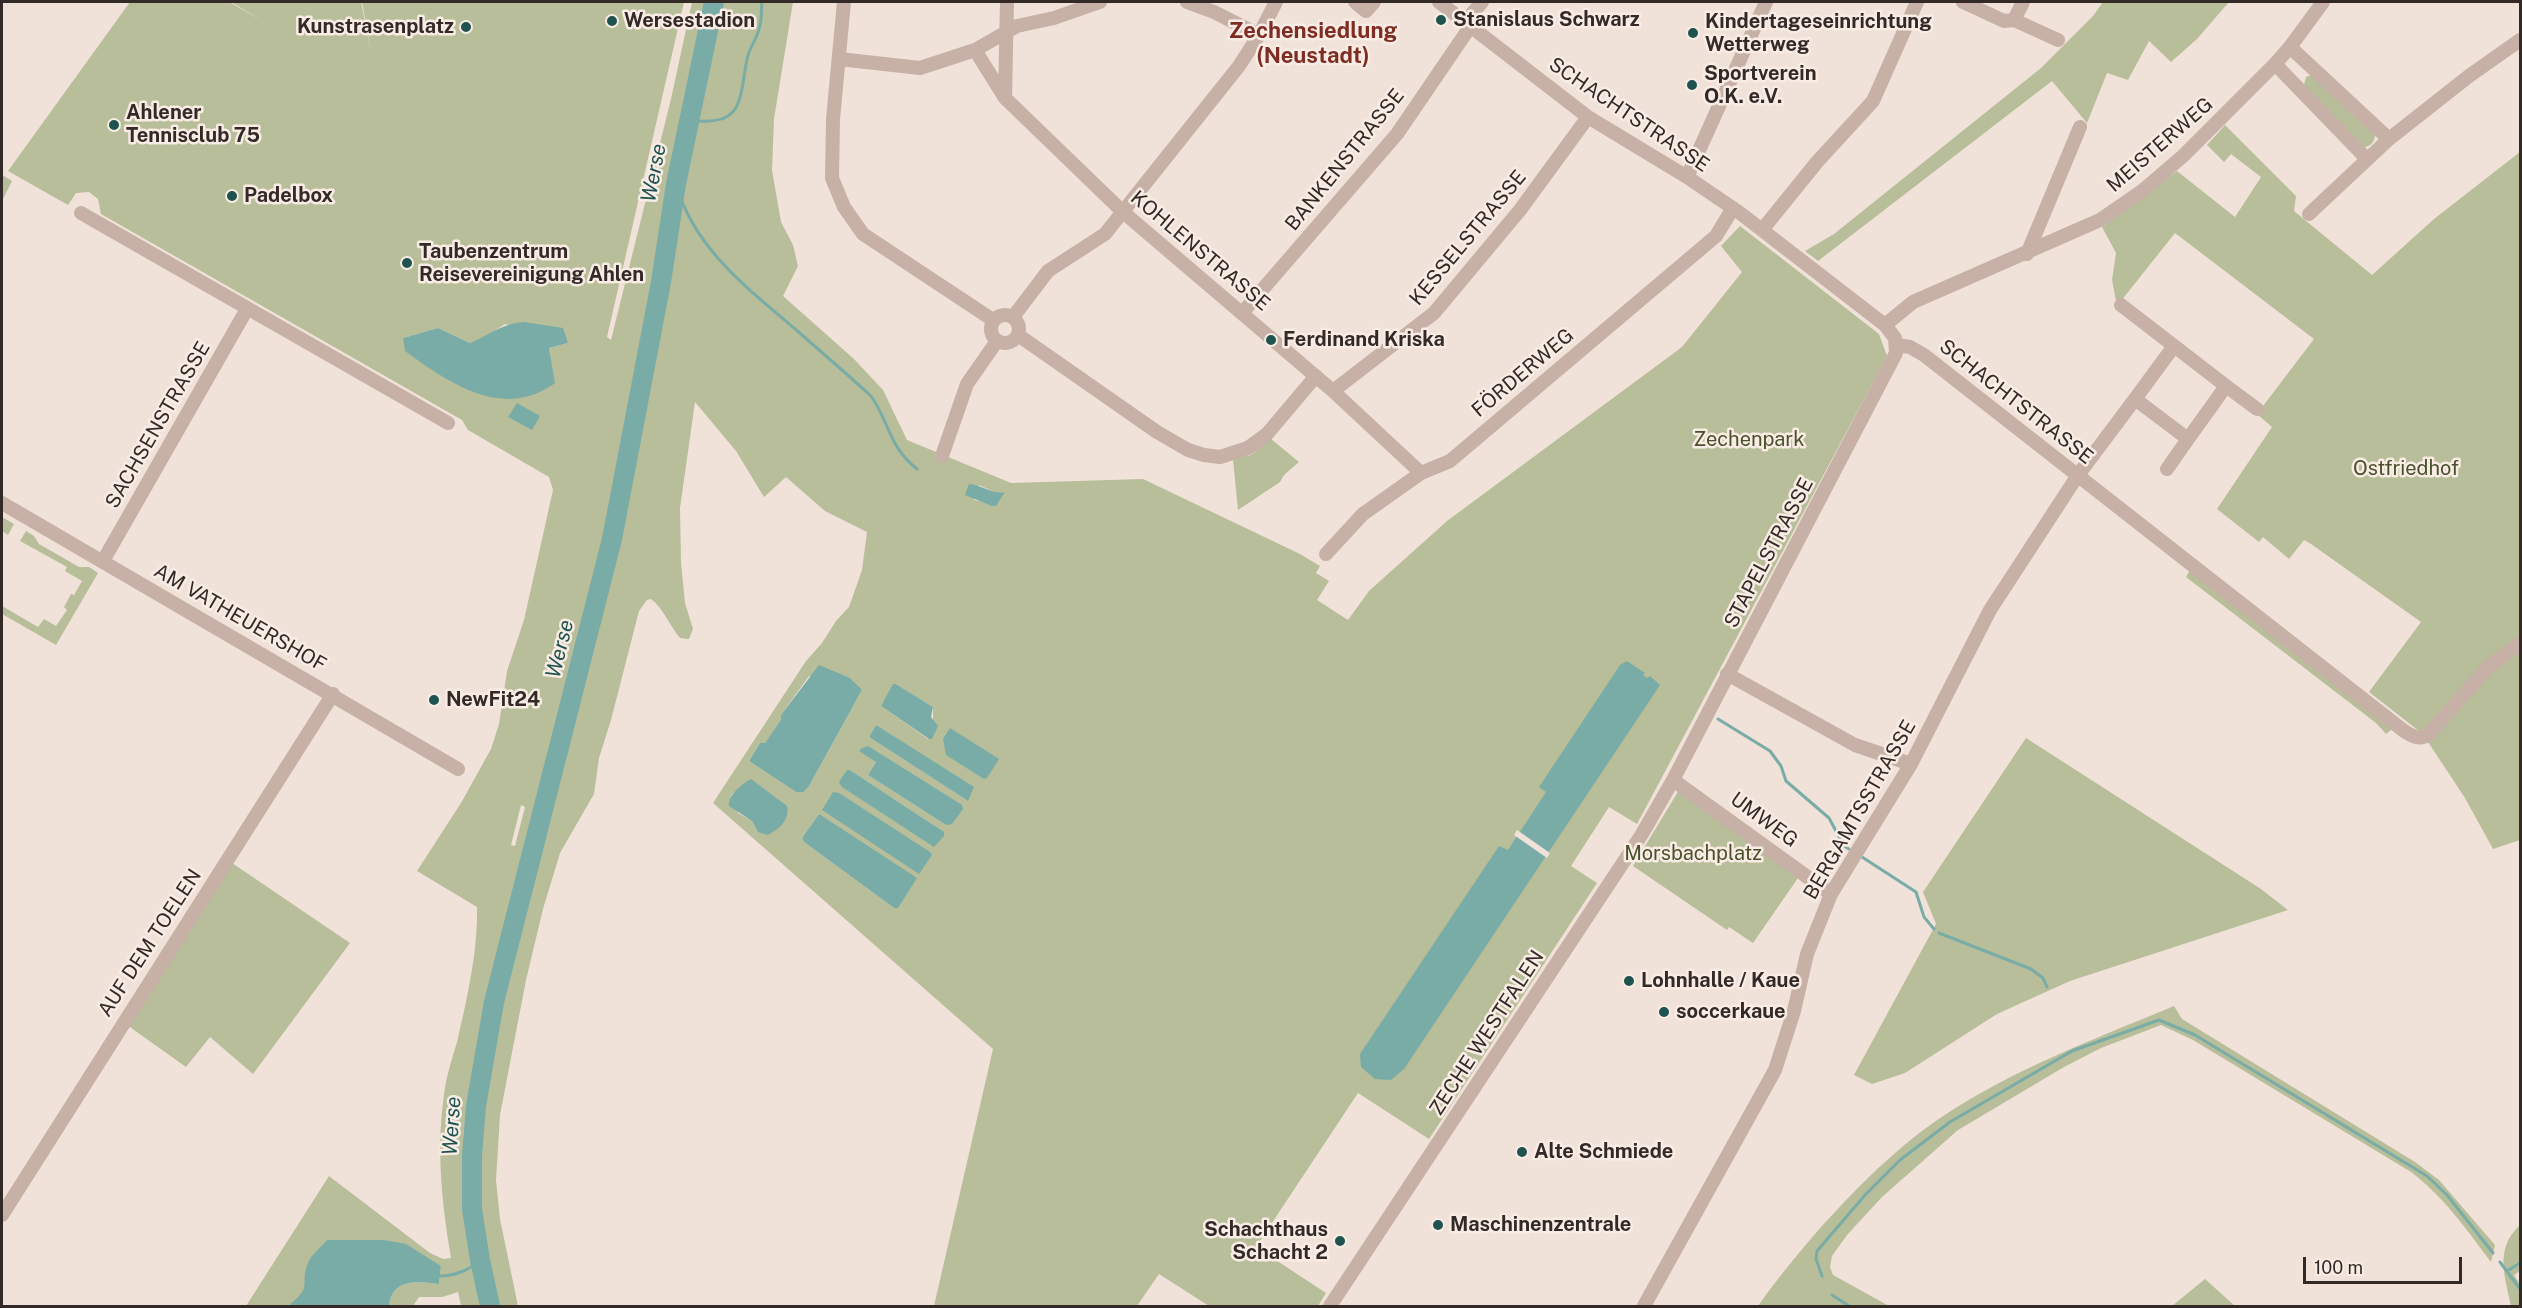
<!DOCTYPE html>
<html>
<head>
<meta charset="utf-8">
<style>
  body { margin:0 }
  #map { position:relative; width:2522px; height:1308px; overflow:hidden; background:#f0e2d9; font-family:"Public Sans",sans-serif }
  canvas { display:block }
  .frame { position:absolute; inset:0; border:3px solid #332926; pointer-events:none }
  .scale { position:absolute; left:2303px; top:1257px; width:159px; height:27px; box-sizing:border-box; border:3px solid #332926; border-top:0; padding-left:8px; font-size:18px; line-height:21px; white-space:nowrap; color:#332926; -webkit-text-stroke:4px #f8ece5; paint-order:stroke }
</style>
</head>
<body>
<div id="map">
<canvas width="2522" height="1308"></canvas>
<div class="frame"></div>
<div class="scale">100 m</div>
</div>
<script>
const context = document.querySelector('canvas').getContext('2d');
context.lineJoin = 'round';
function paint(path, color) { context.fillStyle = color; context.fill(path, 'evenodd'); }
function strokePath(path, color, width, dash) { context.strokeStyle = color; context.lineWidth = width; context.lineCap = dash ? 'butt' : 'round'; context.setLineDash(dash || []); context.stroke(path); }
function label(font, color, halo, rows, align = 'center') {
  context.font = font + ' "Public Sans",sans-serif'; context.lineWidth = 5; context.setLineDash([]); context.textBaseline = 'middle'; context.strokeStyle = halo; context.fillStyle = color; for (const [text, x, y, turn = 0] of rows) {
    context.save(); context.translate(x, y); context.rotate((+turn || 0) * Math.PI / 180); context.textAlign = isNaN(turn) ? turn : align; if (halo) context.strokeText(text, 0, 0); context.fillText(text, 0, 0); context.restore();
  }
}
paint(new Path2D(`
  M130,2H229L263,21L231,2H361L372,57L362,2H684L607,337L611,340L671,99L692,2H793L774,119L772,170L781,222L793,245L798,266L783,296L854,359L883,390L907,440L1011,483L1143,479L1300,554L1320,566L1316,573L1329,581L1317,600L1348,620L1369,591L1447,521L1682,347L1742,272L1721,246L1740,226L1879,334L1887,356L1637,824L1609,807L1571,866L1597,883L1429,1139L1358,1093L1256,1247L1326,1293L1318,1306H1209L1159,1274L1137,1306H934L993,1049L713,803L806,661L822,643L836,621L849,607L862,570L867,532L825,511L786,477L764,497L736,451L695,402L680,508L681,563L685,603L693,629L689,639L680,638C669,625 664,609 651,599L647,600L639,611L611,720L599,758L594,794L560,853L543,909L526,980L500,1115L496,1180L500,1219L518,1306H495L478,1210L477,1158L482,1108L509,974L550,809L541,805L488,1009L469,1106L466,1158L467,1210L486,1306H461L458,1292L442,1297H419L413,1306H389C392,1278 417,1281 439,1284L441,1266L384,1240L327,1241L307,1266L306,1286L299,1299L288,1306H246L329,1176L430,1253L443,1259L451,1258C442,1204 436,1150 444,1095C446,1077 452,1059 457,1042C467,999 478,951 477,907L417,871L461,803L491,749L499,724L507,671L524,620L553,490L549,477L468,430L462,420L101,214L98,199L89,192L76,193L68,205L8,171ZM505,324L568,343L549,348L551,368L403,338L438,328L470,343L490,334ZM979,485L999,494L1001,497L997,504L974,500ZM809,676L862,690L809,786L796,792L749,761L760,743H765L782,720L781,715ZM896,684L933,707V720L928,739L881,706ZM876,725L968,801L869,737ZM876,762L946,825L868,775ZM850,770L944,832L847,771ZM742,788L758,832L752,821L738,813L731,795ZM521,805L525,807L515,846L511,845ZM819,814L894,908L804,842L802,838Z
  M2103,2H2229L2197,39L2171,62L2149,41L2128,80L2107,73L2087,123L2052,81L1818,261L1805,251L1834,234L2041,68L2093,16Z
  M2311,75L2375,134C2375,143 2369,148 2360,147L2304,85L2306,77Z
  M2225,125L2296,196L2294,211L2372,275L2434,219L2520,152V638L2425,730L2419,731L2369,692L2421,622L2311,544L2304,540L2289,559L2263,537L2259,542L2217,509L2272,427L2257,414L2314,339L2175,233L2117,306L2112,280L2116,253L2102,227L2177,171L2235,217L2261,177L2231,154L2224,162L2207,145Z
  M2,175L12,181L2,201Z
  M1271,439L1299,462L1284,475L1280,482L1238,510L1233,459L1251,455Z
  M2,517L14,524L8,535L2,531Z
  M26,531L34,536L39,544L79,567H89L98,573L56,645L2,614V606L38,627L44,619L56,626L67,610L64,607L71,594L74,595L82,581L65,571L67,567L20,541Z
  M2190,570L2392,729L2386,734L2376,723L2186,577Z
  M2520,648V840L2493,849L2465,798L2428,742L2485,677Z
  M2026,738L2261,889L2288,910L2070,981L1997,1014L1905,1073L1872,1084L1854,1075L1936,924L1923,892Z
  M1679,790L1798,878L1753,943L1729,927L1727,930L1633,866Z
  M232,863L350,943L253,1074L210,1037L186,1067L127,1025Z
  M2174,1006L2182,1019L2415,1162L2439,1180L2495,1245L2491,1262C2466,1229 2444,1197 2411,1172L2193,1040L2161,1025L2101,1048L2064,1067L1958,1130L1882,1197L1847,1235L1832,1256L1830,1267L1833,1275L1889,1306H1758C1800,1247 1864,1175 1922,1131C1997,1075 2088,1042 2174,1006Z
  M2520,1225V1271L2514,1275L2520,1284V1306H2511C2505,1276 2494,1249 2520,1225Z
  M2205,1279L2235,1306H2172Z`), '#b7be99');
paint(new Path2D(`
  M524,322L563,328L568,343L549,348L555,383C503,421 449,383 405,351L403,338L438,328L470,343C491,334 501,324 524,322Z
  M517,403L540,416L532,430L508,417Z
  M969,484C982,485 993,495 1005,492L996,506H992L965,495Z
  M1627,661L1645,673L1643,675L1647,678L1650,676L1660,685L1404,1069L1391,1080L1375,1079L1361,1067L1360,1054L1499,846L1508,850L1546,792L1539,787L1620,665Z
  M819,665L850,678L862,690L809,786L803,792H796L749,761L760,743H765L781,720V715Z
  M893,684H896L933,707L931,717L938,726L932,739H929L881,706Z
  M876,725L974,787L968,801L869,737Z
  M950,728L999,759L987,778L984,779L946,755L943,739Z
  M868,746L962,805L963,809L952,824L946,825L868,775L876,762L859,751L862,748Z
  M847,770H850L944,832V836L934,847L842,787L839,782Z
  M751,779L787,806C790,820 779,829 768,835L758,832L752,821L729,806C727,796 743,783 751,779Z
  M833,792L839,793L930,852L932,855L919,874L822,810Z
  M819,814L917,878L898,908H894L804,842L802,838Z
  M327,1240H384L406,1244L441,1266L439,1284C417,1281 392,1278 389,1306H288C314,1286 299,1286 308,1263C311,1255 321,1247 327,1240Z`), '#79aca7');
paint(new Path2D(`
  M1517,830L1550,853L1547,858L1514,835Z`), '#f0e2d9');
strokePath(new Path2D(`
  M690,120C744,128 739,100 747,59C749,48 757,39 759,29C762,21 761,10 762,2
  M676,184C694,248 746,287 794,328C820,351 846,373 871,396C890,423 888,446 917,469
  M1718,719L1770,751L1781,766L1786,781L1829,818L1844,846L1849,849
  M1862,857L1916,892L1924,917L1934,929
  M1939,933L2031,969L2043,978L2047,987
  M2500,1262L2520,1289
  M2507,1271L2520,1263
  M440,1276C454,1276 470,1270 480,1260
  M1822,1276L1816,1259L1817,1251L1866,1194L1900,1160L1950,1122L2072,1051L2159,1020L2195,1035L2427,1176L2447,1195L2493,1253
  M1832,1295L1849,1306`), '#79aca7', 3);
strokePath(new Path2D(`
  M490,1306L480,1260L472,1209V1156L476,1106L494,1002L612,539L661,282L676,184L714,2`), '#79aca7', 20);
strokePath(new Path2D(`
  M844,2L833,119L832,178L844,207L863,234L993,320
  M1007,2L1005,98L1123,212L1333,391L1421,473
  M1187,2L1214,12L1259,35
  M1355,2L1366,11L1374,2
  M1963,2L2004,21L2014,20L2058,40
  M2014,20L2023,2
  M1465,22L1482,2
  M2290,47L2323,2
  M975,50L1005,98
  M839,59L920,68L975,50L1017,26L1054,18L1100,2
  M2366,158L2275,64L2290,47L2389,139
  M1687,177L1766,2
  M81,213L448,423
  M2309,214L2389,139L2469,76L2520,40
  M1762,230L1817,162L1873,101L1917,2
  M2027,254L2080,127
  M1243,312L1397,134L1470,27
  M991 329a14 14 0 1 1 28 0a14 14 0 1 1-28 0Z
  M1013,317L1048,271L1105,234L1239,66L1259,35L1276,2
  M1885,325L1913,302L2100,220L2142,191L2183,156L2275,64
  M1018,335L1157,432L1188,450L1204,455L1220,457L1248,448L1267,434L1316,376
  M1896,345L1910,347L1924,355L2404,731C2412,736 2420,741 2429,734L2488,667L2520,643
  M2226,386L2257,409
  M1333,391L1434,313L1520,210L1588,117
  M2135,399L2174,346
  M942,456L967,384L997,341
  M2167,469L2188,439
  M2,503L458,769
  M1326,554L1363,514L1421,473L1450,461L1716,236L1733,208
  M103,561L247,309
  M1727,674L1855,745L1911,764
  M1673,780L1831,894
  M2,1215L333,694
  M1330,1306L1642,834L1673,780L1896,353L1895,338L1885,325L1740,213L1687,177L1588,117L1439,2
  M1644,1306L1775,1070L1794,1011L1807,954L1831,894L1911,764L1990,610L2078,475L2135,399L2188,439L2226,386L2121,305`), '#c7b0a5', 14);
for (const [x, y, r, color] of [
  [1441,20,6,"#1e534f"],
  [612,21,6,"#1e534f"],
  [466,27,6,"#1e534f"],
  [1693,33,6,"#1e534f"],
  [1692,85,6,"#1e534f"],
  [114,125,6,"#1e534f"],
  [232,196,6,"#1e534f"],
  [407,263,6,"#1e534f"],
  [1271,340,6,"#1e534f"],
  [434,700,6,"#1e534f"],
  [1629,981,6,"#1e534f"],
  [1664,1012,6,"#1e534f"],
  [1522,1152,6,"#1e534f"],
  [1438,1225,6,"#1e534f"],
  [1340,1241,6,"#1e534f"]
]) { const dot = new Path2D(); dot.arc(x, y, r, 0, 2 * Math.PI); context.fillStyle = color; context.fill(dot); strokePath(dot, '#f8ece5', 2); }
label('bold 20px', '#332926', '#f8ece5', [
  ["Stanislaus Schwarz",1453,20],
  ["Wersestadion",624,21],
  ["Kindertageseinrichtung",1705,22],
  ["Wetterweg",1705,45],
  ["Kunstrasenplatz",454,27,"right"],
  ["Sportverein",1704,74],
  ["O.K. e.V.",1704,97],
  ["Ahlener",126,113],
  ["Tennisclub 75",126,136],
  ["Padelbox",244,196],
  ["Taubenzentrum",419,252],
  ["Reisevereinigung Ahlen",419,275],
  ["Ferdinand Kriska",1283,340],
  ["NewFit24",446,700],
  ["Lohnhalle / Kaue",1641,981],
  ["soccerkaue",1676,1012],
  ["Alte Schmiede",1534,1152],
  ["Maschinenzentrale",1450,1225],
  ["Schachthaus",1328,1230,"right"],
  ["Schacht 2",1328,1253,"right"]
], 'left');
label('20px', '#332926', '#f8ece5', [
  ["SCHACHTSTRASSE",1629,115,34],
  ["MEISTERWEG",2160,145,-41],
  ["BANKENSTRASSE",1345,160,-51],
  ["KESSELSTRASSE",1468,238,-50],
  ["KOHLENSTRASSE",1200,251,40],
  ["FÖRDERWEG",1523,373,-40],
  ["SCHACHTSTRASSE",2016,402,38],
  ["SACHSENSTRASSE",158,425,-60],
  ["STAPELSTRASSE",1769,553,-62],
  ["AM VATHEUERSHOF",240,618,30],
  ["BERGAMTSSTRASSE",1860,810,-60],
  ["UMWEG",1764,820,36],
  ["AUF DEM TOELEN",150,943,-57],
  ["ZECHE WESTFALEN",1487,1033,-57]
]);
label('20px', '#48512b', '#f8ece5', [
  ["Zechenpark",1749,440],
  ["Ostfriedhof",2406,469],
  ["Morsbachplatz",1693,854]
]);
label('italic 21px', '#1e534f', '#f8ece5', [
  ["Werse",654,173,-79],
  ["Werse",560,649,-76],
  ["Werse",452,1126,-86]
]);
label('bold 22px', '#7f2c22', '#f8ece5', [
  ["Zechensiedlung",1313,31],
  ["(Neustadt)",1313,56]
]);
</script>
</body>
</html>
